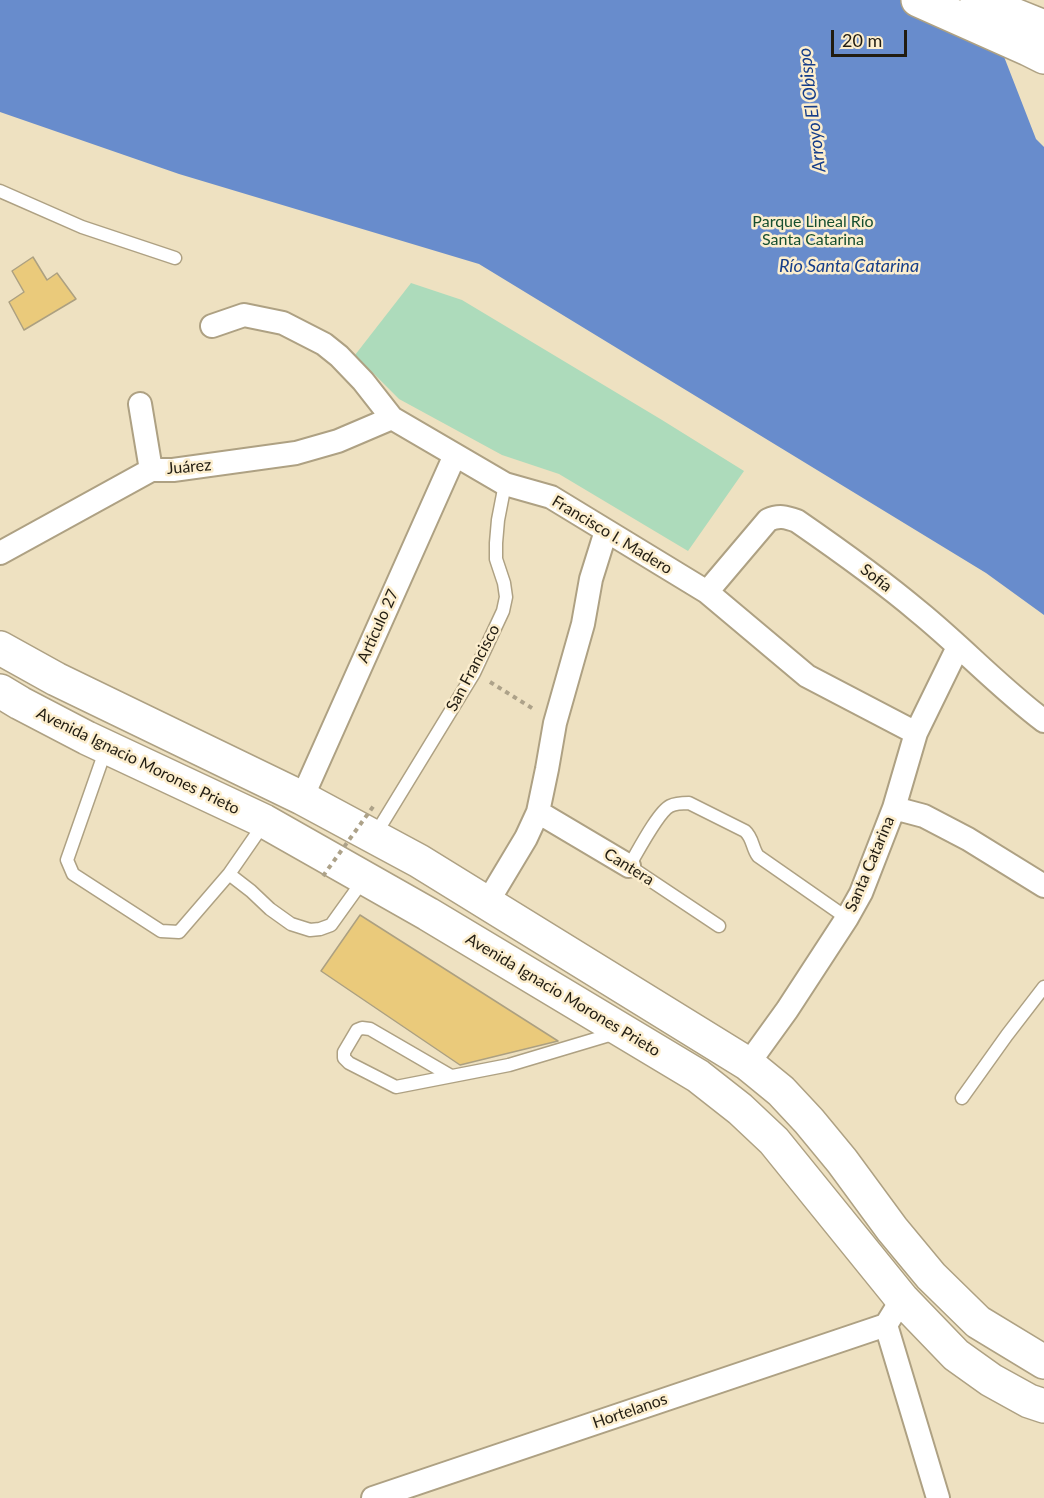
<!DOCTYPE html>
<html>
<head>
<meta charset="utf-8">
<style>
  body { margin:0 }
  #map { position:relative; width:1044px; height:1498px; overflow:hidden; background:#eee1c1; font-family:Lato,sans-serif }
  canvas { display:block }
  .scale { position:absolute; left:831px; top:30px; width:76px; height:27px; box-sizing:border-box; border:3px solid #211c11; border-top:0; padding-left:8px; font-size:18px; line-height:21px; white-space:nowrap; color:#211c11; -webkit-text-stroke:4px #fceece; paint-order:stroke }
</style>
</head>
<body>
<div id="map">
<canvas width="1044" height="1498"></canvas>
<div class="scale">20 m</div>
</div>
<script>
const context = document.querySelector('canvas').getContext('2d');
context.lineJoin = 'round';
function paint(path, color) { context.fillStyle = color; context.fill(path, 'evenodd'); }
function strokePath(path, color, width, dash) { context.strokeStyle = color; context.lineWidth = width; context.lineCap = dash ? 'butt' : 'round'; context.setLineDash(dash || []); context.stroke(path); }
function label(font, color, halo, rows, align = 'center') {
  context.font = font + ' Lato,sans-serif'; context.lineWidth = 5; context.setLineDash([]); context.textBaseline = 'middle'; context.strokeStyle = halo; context.fillStyle = color; for (const [text, x, y, turn = 0] of rows) {
    context.save(); context.translate(x, y); context.rotate((+turn || 0) * Math.PI / 180); context.textAlign = isNaN(turn) ? turn : align; if (halo) context.strokeText(text, 0, 0); context.fillText(text, 0, 0); context.restore();
  }
}
paint(new Path2D(`
  M411,283L462,300L662,420L744,471L688,551L559,474L502,455L399,399L355,355Z`), '#addbbb');
paint(new Path2D(`
  M0,0H982L1036,139L1044,147V615L986,573L479,264L179,174L0,112Z`), '#688ccc');
const building = new Path2D(`
  M33,257L47,280L57,273L76,299L24,330L9,302L24,292L12,271Z
  M360,915L558,1041L460,1065L321,971Z`);
paint(building, '#eaca7b');
strokePath(building, '#aca081', 1.5);
const service = new Path2D(`
  M0,191L82,227L175,258
  M102,760L67,860L73,874L161,931L179,932L229,874
  M263,822L256,835L229,874L251,891L270,909L291,924L310,930L320,929L331,925L364,879
  M375,835L474,673L503,611L506,597L504,583L496,559V543L498,520L505,484
  M719,926L629,866C637,853 658,812 670,806C676,803 683,803 689,803L745,831C753,838 752,848 758,856L847,918
  M451,1076L370,1029L362,1028L357,1030L344,1052V1058L349,1063L396,1087L509,1065L616,1033
  M962,1098L1007,1035L1044,987`);
const minor = new Path2D(`
  M212,326L244,315L283,323L324,344L339,356L363,381L392,418L505,484L551,497L707,592L807,676L916,733
  M140,404L151,470
  M0,553L151,470H173L296,453L338,441L392,418
  M707,592L768,520C779,515 786,517 797,521C839,550 880,579 919,612C962,647 1000,688 1044,721
  M302,798L455,455
  M894,808L924,816L968,839L1044,886
  M538,812L629,866
  M487,903L526,838L538,812L547,769L555,723L583,624L591,579L606,531
  M748,1064L787,1010L847,918L861,893L894,808L916,733L958,647
  M886,1325L938,1498
  M373,1498L886,1325L902,1299`);
const primary = new Path2D(`
  M0,648L56,679L302,798L419,861L748,1064L781,1091L809,1121L842,1161L892,1229L931,1276L978,1322L1044,1362
  M0,691L20,703L87,738L264,821L428,914L698,1076L740,1109L774,1141L902,1299L956,1355L991,1380L1029,1401L1044,1406`);
const motorway = new Path2D(`
  M918,0L1028,49L1044,57
  M977,0L1044,27`);
strokePath(service, '#aea183', 15);
strokePath(minor, '#aea183', 26);
strokePath(primary, '#aea183', 36);
strokePath(motorway, '#aea183', 36);
strokePath(new Path2D(`
  M490,682L535,710`), '#ada289', 4, [4.5, 4.5]);
strokePath(service, '#fff', 12);
strokePath(minor, '#fff', 22);
strokePath(primary, '#fff', 33);
strokePath(motorway, '#fff', 33);
strokePath(new Path2D(`
  M323,876L375,804`), '#ada289', 4, [4.5, 4.5]);
label('16px', '#164f2f', '#fceece', [
  ["Parque Lineal Río",813,222],
  ["Santa Catarina",813,240]
]);
label('16px', '#211c11', '#fceece', [
  ["Juárez",189,467,-5],
  ["Francisco I. Madero",612,535,31],
  ["Sofía",876,578,38],
  ["Artículo 27",378,626,-66],
  ["San Francisco",473,668,-62],
  ["Avenida Ignacio Morones Prieto",138,761,26],
  ["Santa Catarina",870,864,-67],
  ["Cantera",629,867,32],
  ["Avenida Ignacio Morones Prieto",563,995,31],
  ["Hortelanos",630,1411,-19]
]);
label('italic 18px', '#153d89', '#fceece', [
  ["Arroyo El Obispo",812,110,-97],
  ["Río Santa Catarina",849,266]
]);
</script>
</body>
</html>
